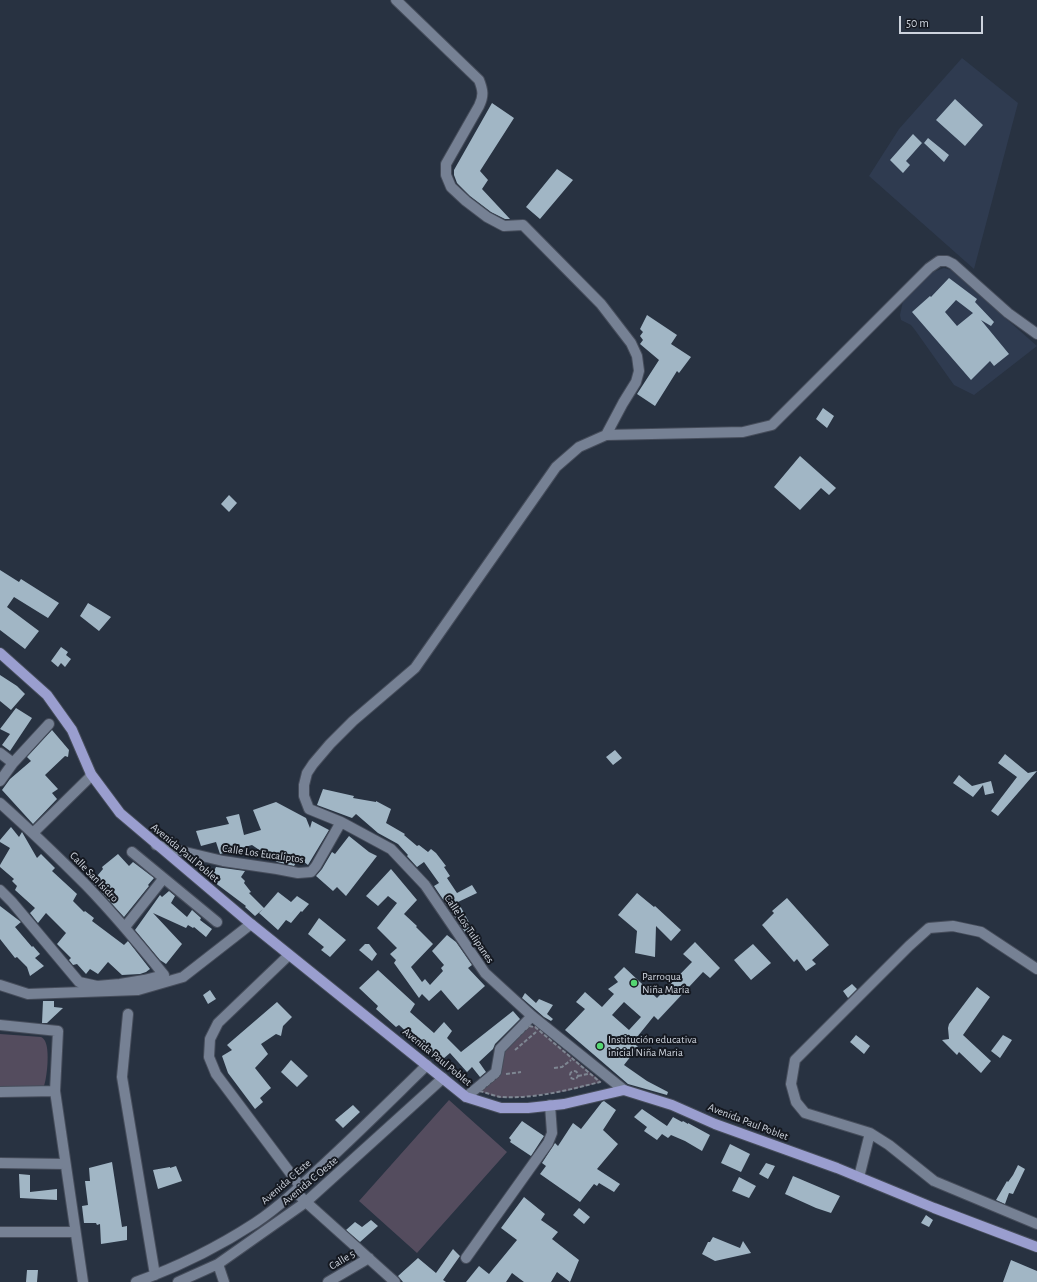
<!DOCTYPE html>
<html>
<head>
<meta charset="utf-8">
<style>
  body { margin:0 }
  #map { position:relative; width:1037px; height:1282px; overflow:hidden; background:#283241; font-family:"Alegreya Sans",sans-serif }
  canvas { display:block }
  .scale { position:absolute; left:899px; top:16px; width:84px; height:18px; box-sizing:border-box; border:2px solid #cdd3dd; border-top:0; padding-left:5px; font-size:12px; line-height:14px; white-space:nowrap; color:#cdd3dd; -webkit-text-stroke:3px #151921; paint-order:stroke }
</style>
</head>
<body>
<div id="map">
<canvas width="1037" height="1282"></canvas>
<div class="scale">50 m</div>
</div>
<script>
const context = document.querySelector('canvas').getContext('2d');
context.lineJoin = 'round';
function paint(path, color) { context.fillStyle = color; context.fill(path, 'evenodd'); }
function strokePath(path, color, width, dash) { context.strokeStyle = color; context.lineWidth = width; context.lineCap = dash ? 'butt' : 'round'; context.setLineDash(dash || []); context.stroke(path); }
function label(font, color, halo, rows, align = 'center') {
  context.font = font + ' "Alegreya Sans",sans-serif'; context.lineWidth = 4; context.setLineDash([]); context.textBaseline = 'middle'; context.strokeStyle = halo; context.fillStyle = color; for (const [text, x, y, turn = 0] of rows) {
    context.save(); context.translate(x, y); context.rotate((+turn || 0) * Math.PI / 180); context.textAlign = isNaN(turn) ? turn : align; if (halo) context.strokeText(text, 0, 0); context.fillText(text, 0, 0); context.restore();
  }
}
paint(new Path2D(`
  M962,58L1018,103L974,269L869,176L899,129Z
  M944,268L951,270L1037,346L974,395L954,385L915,330L911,325L901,320L900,315L903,301L922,278L933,272Z`), '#2f3b50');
paint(new Path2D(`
  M528,1026H535L602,1082L567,1091L523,1097L500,1098L479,1091L498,1074L502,1050Z
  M0,1034L41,1037C43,1038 44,1039 45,1041C50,1050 47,1078 44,1086L38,1088H0Z
  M449,1100L507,1152L417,1253L359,1201Z`), '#544c5e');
paint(new Path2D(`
  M955,99L983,125L965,146L936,120Z
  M492,103L514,118L480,171L488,180L482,189L510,219H505L491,212L470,196L457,183L454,175V170Z
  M913,134L922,143L906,161L910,165L903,173L890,160Z
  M928,138L949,155L944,162L924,143Z
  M557,169L573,180L540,219L526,207Z
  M949,278L977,299L975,302L994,322L991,326L981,320L1009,354L994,366L990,361L971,380L912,312L930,296L931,297ZM956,300L973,313L957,326L945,312Z
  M647,315L677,335L671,344L691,357L679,373L677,371L655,406L637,394L659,360L640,344L643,340L640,336L643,332L640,329Z
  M823,408L834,416L827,428L816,419Z
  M800,456L836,488L829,495L821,488L800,510L774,487Z
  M229,495L237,503L229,512L221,504Z
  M0,570L19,582L21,579L59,603L48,618L14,597L7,607L39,631L25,649L0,630Z
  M88,603L111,617L99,631L80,616Z
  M61,647L68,652L66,655L71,659L65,667L61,663L58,667L51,661Z
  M0,675L17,686L25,694L11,710L0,701Z
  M16,708L32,718L10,751L2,745L10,734L0,729Z
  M52,730L69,750L68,757L65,756L45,775L58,789L52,793L57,799L33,824L2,790L10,779L31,761L27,757Z
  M615,750L622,758L613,765L606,757Z
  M1005,754L1028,773L1037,771L998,816L991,811L1017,777L998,763Z
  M959,775L972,786L991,781L994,793L985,795L983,785L973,797L953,783Z
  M323,789L354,796L353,798L376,802V801L391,809L386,823L405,834L404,835L417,846L419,845L428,852L431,849L436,853L446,866L444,867L450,876L447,878L457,893L472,885L477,893L458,902L471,926L465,932L434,886L439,883L424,862L417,867L407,856L408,855L398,844L378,833L356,814L352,818L317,805Z
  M276,802L306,818L310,828L312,821L329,830L308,865L299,858L294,866L277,862L252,845L220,854L216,842L201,846L196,831L229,824L226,817L239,814L244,835L261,830L253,810Z
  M11,827L19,837L22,832L37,858L41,854L55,868L52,871L77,894L73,901L84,912L85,911L94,918L92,921L124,945L128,941L150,969L146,972L140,974L122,975L108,962L98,974L90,969L86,974L77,964L73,965L69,960L71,958L57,944L66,933L46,913L38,923L30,913L35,908L15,890L17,886L12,881L14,879L0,867V865L10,848L0,842V840Z
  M349,836L369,852L377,856L346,896L337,887L333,891L316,876L322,869L332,852L335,854Z
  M118,854L129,866L133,862L154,878L148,885L149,886L124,917L92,882L103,869L102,867Z
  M216,867L245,871L241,877L245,881L244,883L251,892L249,893L264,908L278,892L291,902L297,896L309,904L302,912L301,911L291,923L286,920L278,930L259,913L263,909L255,916L245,907L246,906L210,879Z
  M391,869L417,900L404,914L417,926L416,927L433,944L411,967L422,982L425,979L430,985L443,971L441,968L444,965L432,951L447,935L456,942L472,965L468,968L485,986L458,1010L441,990L429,1001L422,994L419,998L394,963L396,960L390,954L397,948L377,928L397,903L388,896L378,906L366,896Z
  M169,891L175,896L171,903L187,917L192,910L201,918L200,920L212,929L206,937L194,927L193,928L188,925L186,928L153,913L182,944L166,964L160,960L135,930L160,895L162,897Z
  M637,893L654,907L655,906L681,930L671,941L656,926L655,957L635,953L637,931L618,915Z
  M787,898L829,945L812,960L816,964L806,971L797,959L794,962L762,925L774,913L772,911Z
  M0,906L21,922L15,927L32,947L33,946L40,954L35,958L44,966L30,976L27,967L17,957L15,958L0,939Z
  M319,918L346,940L330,957L321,950L324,947L308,934Z
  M695,942L720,968L710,978L703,972L658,1020L654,1016L633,1042L638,1047L624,1065L647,1081L668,1092L667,1095L628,1084L565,1030L585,1009L576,1002L585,992L602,1007L614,994L608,989L618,982L614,977L624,967L657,998L692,962L683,954ZM624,1002L641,1017L629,1030L612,1015Z
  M365,944H369L377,954L372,961L359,950Z
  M753,944L771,963L751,980L734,960Z
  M378,970L415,1004L410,1012L434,1033L444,1022L452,1031L447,1038L461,1052L513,1011L520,1019L495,1044L493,1049L479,1062L486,1072L480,1077L472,1067L467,1072L450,1053L443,1059L436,1051L433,1053L413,1036L412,1037L399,1025L396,1027L376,1009L378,1006L359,988Z
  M852,984L857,989L848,998L843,991Z
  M977,987L990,997L963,1035L991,1061L981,1073L959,1052L957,1055L942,1040L949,1039L948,1028L949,1024Z
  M210,990L216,999L208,1004L203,995Z
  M525,993L536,1003L539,999L553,1005L547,1014L553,1019L551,1021L544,1017L522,998Z
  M43,1001H54V1007L63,1008L47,1023H42Z
  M277,1002L292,1017L283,1026L281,1036L276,1034L261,1044L268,1054L255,1068L271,1088L260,1098L263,1102L255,1109L228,1073L222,1056L232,1050L227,1045Z
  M856,1035L870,1046L864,1054L850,1042Z
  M1003,1035L1012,1040L1000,1058L991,1051Z
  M291,1060L308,1076L297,1087L281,1072Z
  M604,1101L616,1110L603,1130L618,1144L597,1169L620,1184L614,1192L599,1183L597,1186L594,1184L580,1202L540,1174L546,1166L542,1163L555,1143L558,1146L573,1123L581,1129L602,1102Z
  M353,1105L360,1112L343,1128L335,1120Z
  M642,1109L667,1126L673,1117L682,1122L683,1121L688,1124V1123L710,1135L702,1151L685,1141L671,1135L668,1138L662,1134L657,1140L644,1131L647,1127L634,1117Z
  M522,1121L544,1136L531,1156L510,1142L511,1140L509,1138Z
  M730,1144L750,1154L741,1172L721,1163Z
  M112,1162L122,1227L127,1226V1240L101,1244L100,1224L97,1225L96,1223H84L82,1206L88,1205L85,1181H90L89,1168Z
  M766,1163L775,1166L768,1179L759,1174Z
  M1018,1165L1025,1169L1013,1194L1009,1193L1005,1204L996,1200L1007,1181L1008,1182L1013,1175Z
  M176,1166L182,1181L158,1189L153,1170L170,1167V1168Z
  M19,1174L30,1175V1192L57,1189V1200L20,1198Z
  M793,1176L840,1196L831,1213L816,1208L785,1194Z
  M739,1177L756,1186L749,1198L732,1191Z
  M524,1197L545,1214L541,1220L558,1232L552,1239L579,1260L570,1282L557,1272L551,1282H524L512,1273L506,1282H466L479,1266L489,1274L517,1240L501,1228Z
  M579,1208L590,1217L584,1224L573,1215Z
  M926,1215L933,1220L929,1227L921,1223Z
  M371,1220L378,1226L360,1242L346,1230L355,1222L362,1227Z
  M713,1237L740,1248L743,1241L751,1253L715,1261L702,1254L708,1242H710Z
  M453,1249L460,1256L443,1280L446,1282H403L398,1276L418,1258L436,1273Z
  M1011,1260L1037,1271V1282H1003Z
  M27,1270H38L37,1282H26Z`), '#a1b6c5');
const minor = new Path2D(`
  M396,0L479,80C483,90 484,96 479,106L446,164V175L451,187L466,201L487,217L504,226L523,225L601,304L631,343L637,356L639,371L636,382L623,403L606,435
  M0,753L13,763
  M0,781L13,763L49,724
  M0,803C29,829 58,857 86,885C113,913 139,944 164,975L144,980L120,984L97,986L79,982L12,902L0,890
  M33,833L89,778L91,774
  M156,845L223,861L277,869L298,873L311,872L316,866L341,822
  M132,852L217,922
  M125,927L163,879
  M289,955L218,1023L210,1039L209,1057L216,1074L300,1186
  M1037,969L981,932L953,926L929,928L909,946L795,1060L791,1084L796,1102L805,1113L870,1133L889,1145L934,1181L1037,1224
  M0,985L28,994L138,990L183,977L251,924
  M128,1014L122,1077L155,1275
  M0,1025L58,1031L55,1091L83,1282
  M624,1090L532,1016L485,973L425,885L391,849L341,822L309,809L304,796V785L307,773L313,764L330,744L353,721L415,668L556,467L579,447L606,435L743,432L772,425L929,268L939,261H947L953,264L1008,313L1037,334
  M0,1092L55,1091
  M466,1097L496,1072L500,1049L532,1016
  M0,1163L65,1164
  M859,1177L870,1133
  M295,1191L306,1202L395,1282
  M0,1232H75
  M466,1258L548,1143L552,1133L550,1105
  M218,1264L224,1282
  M136,1282C178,1267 218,1247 255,1223C279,1207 301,1186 322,1166C358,1133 392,1099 427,1065
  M178,1282L218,1264L306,1202L443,1078
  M328,1282L369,1258`);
const major = new Path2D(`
  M0,653L47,695L72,730L91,774L120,813L251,924L466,1097L501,1108H528L564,1104L624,1090L672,1105L715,1124L837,1168L934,1208L1037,1247`);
strokePath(minor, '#464d5b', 12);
strokePath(major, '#464d5b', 12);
strokePath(new Path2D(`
  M529,1026L535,1027L600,1082C568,1090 535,1099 501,1097C495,1096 487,1093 480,1091L499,1075L503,1050Z
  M515,1050L536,1032
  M554,1068L562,1067L571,1060
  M570 1075a4 4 0 1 1 8 0a4 4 0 1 1-8 0Z
  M506,1074L521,1072
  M578,1076L588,1074`), '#7e8692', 2, [4, 2]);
strokePath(minor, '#768194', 10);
strokePath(major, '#9a9ecf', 10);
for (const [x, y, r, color] of [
  [634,983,4,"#54d672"],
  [600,1046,4,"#54d672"]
]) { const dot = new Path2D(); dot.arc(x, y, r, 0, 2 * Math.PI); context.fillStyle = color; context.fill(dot); strokePath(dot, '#151921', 1.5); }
label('11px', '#cdd3dd', '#151921', [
  ["Avenida Paul Poblet",185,853,40],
  ["Calle Los Eucaliptos",263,854,8],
  ["Calle San Isidro",94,877,46],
  ["Calle Los Tulipanes",469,929,56],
  ["Avenida Paul Poblet",437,1057,39],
  ["Avenida Paul Poblet",748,1122,21],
  ["Avenida C Oeste",310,1181,-40],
  ["Avenida C Este",286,1182,-41],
  ["Calle 5",342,1260,-31]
]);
label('11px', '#cdd3dd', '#151921', [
  ["Parroqua",642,977],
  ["Niña María",642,990],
  ["Institución educativa",608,1040],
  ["inicial Niña Maria",608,1053]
], 'left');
</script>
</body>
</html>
